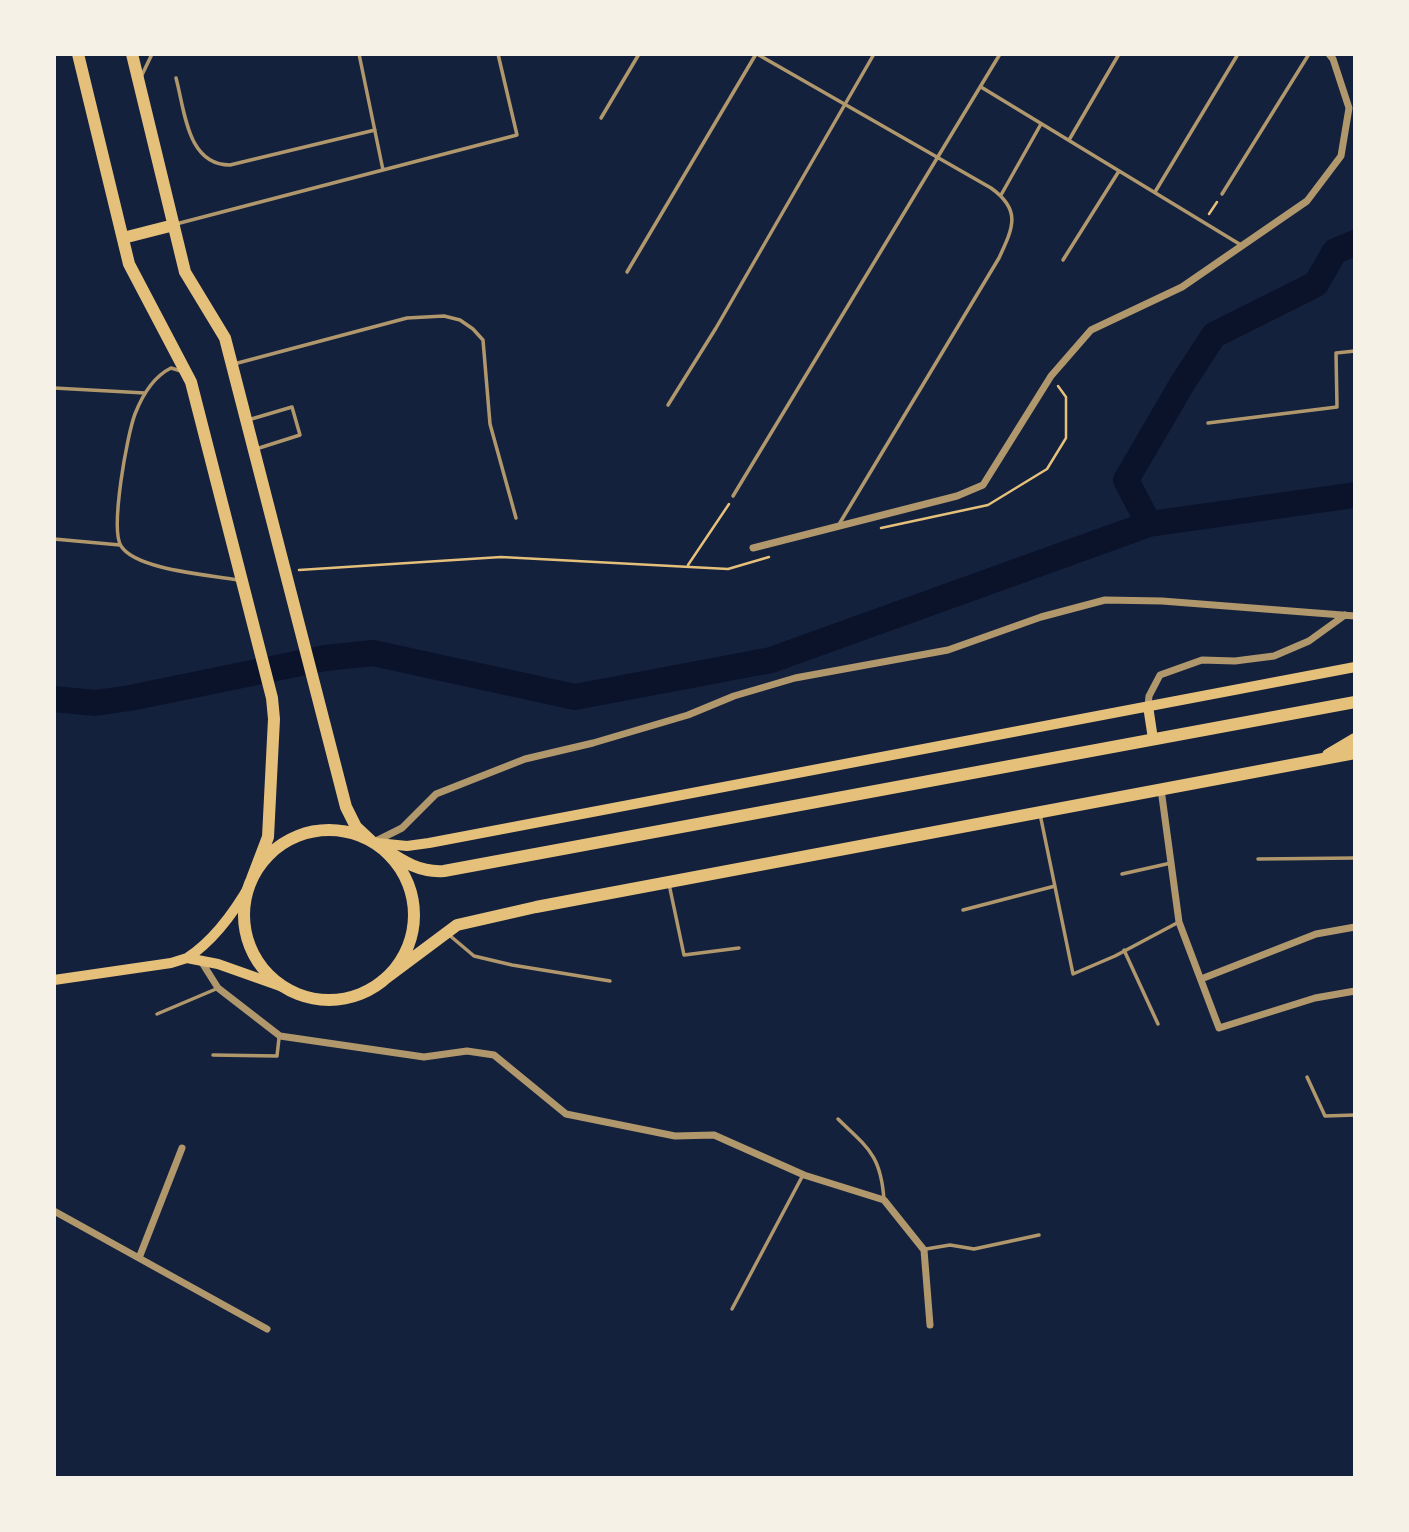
<!DOCTYPE html>
<html>
<head>
<meta charset="utf-8">
<style>
  body { margin:0 }
  #map { position:relative; width:1409px; height:1532px; overflow:hidden; background:#14213d; font-family:Signika,sans-serif }
  canvas { display:block }
  .frame { position:absolute; inset:0; border:56px solid #f6f1e7; pointer-events:none }
</style>
</head>
<body>
<div id="map">
<canvas width="1409" height="1532"></canvas>
<div class="frame"></div>
</div>
<script>
const context = document.querySelector('canvas').getContext('2d');
context.lineJoin = 'round';
function strokePath(path, color, width, dash) { context.strokeStyle = color; context.lineWidth = width; context.lineCap = dash ? 'butt' : 'round'; context.setLineDash(dash || []); context.stroke(path); }
strokePath(new Path2D(`
  M1149,524L1126,480L1182,384L1214,335L1316,284L1335,251L1355,243
  M54,699L95,703L130,698L325,658L373,653L575,697L771,660L1149,524L1355,495`), '#0b132b', 26);
strokePath(new Path2D(`
  M1209,214L1217,202
  M881,528L988,505L1047,469L1066,438V397L1058,386
  M688,565L729,504
  M299,570L501,557L728,569L769,557`), '#e5c07b', 2.5);
strokePath(new Path2D(`
  M359,54L383,170
  M757,54L991,188C1022,210 1013,228 999,258L838,526
  M141,77L152,54
  M176,78C185,111 187,165 230,165L375,130
  M981,87L1241,245
  M601,118L639,54
  M1069,140L1119,54
  M1155,192L1238,54
  M1222,194L1309,54
  M1001,195L1041,124
  M176,224L517,135L498,54
  M1063,260L1119,171
  M627,272L756,54
  M234,364L407,318L444,316L460,320L473,329L483,340L490,424L516,518
  M181,371L171,368C153,377 142,396 135,414C127,435 110,529 121,546C136,570 211,575 238,580
  M54,388L145,393
  M668,405L716,328L874,54
  M248,420L292,407L300,435L256,449
  M1208,423L1337,407L1336,353L1355,351
  M733,496L1000,54
  M54,539L120,545
  M1040,814L1073,974L1115,956L1177,923
  M1258,859L1355,858
  M1122,874L1171,863
  M669,884L684,955L739,948
  M963,910L1055,886
  M448,934L474,956L512,965L610,981
  M1124,950L1158,1024
  M157,1014L216,989
  M213,1055L277,1056L279,1038
  M1307,1077L1325,1116L1355,1115
  M838,1119C868,1148 881,1155 884,1200
  M926,1249L950,1245L974,1249L1039,1235
  M732,1309L803,1175`), '#b1986c', 3.5);
strokePath(new Path2D(`
  M753,548L957,496L983,485L1051,376L1091,330L1182,287L1307,201L1341,156L1349,108L1333,59L1329,54
  M1148,706L1149,696L1160,675L1202,660L1235,661L1274,656L1309,641L1345,615
  M1161,789L1179,922L1219,1028L1315,998L1355,991
  M374,842L402,828L436,794L525,759L593,743L688,715L734,696L795,678L948,650L1041,617L1105,600L1162,601L1355,616
  M201,961L218,988L280,1036L424,1057L467,1051L494,1055L566,1114L675,1136L714,1135L804,1175L884,1200L924,1250L930,1325
  M1201,979L1316,934L1355,927
  M54,1211L267,1329
  M139,1258L182,1148`), '#b1986c', 7);
strokePath(new Path2D(`
  M1148,706L1153,739
  M377,843L407,846L429,843L1355,667
  M251,883C235,911 215,940 187,958L218,964L283,987
  M54,980L171,963L187,958`), '#e5c07b', 10);
strokePath(new Path2D(`
  M78,54L129,264L191,382L272,698L274,719L268,837L252,879
  M132,54L185,272L225,338L346,807L356,827L371,841
  M123,238L174,225
  M1328,755L1355,739
  M244 915a85 85 0 1 1 170 0a85 85 0 1 1-170 0Z
  M375,843C397,857 416,873 444,871L1355,702
  M382,981L457,925L536,907L1355,753`), '#e5c07b', 12);
</script>
</body>
</html>
